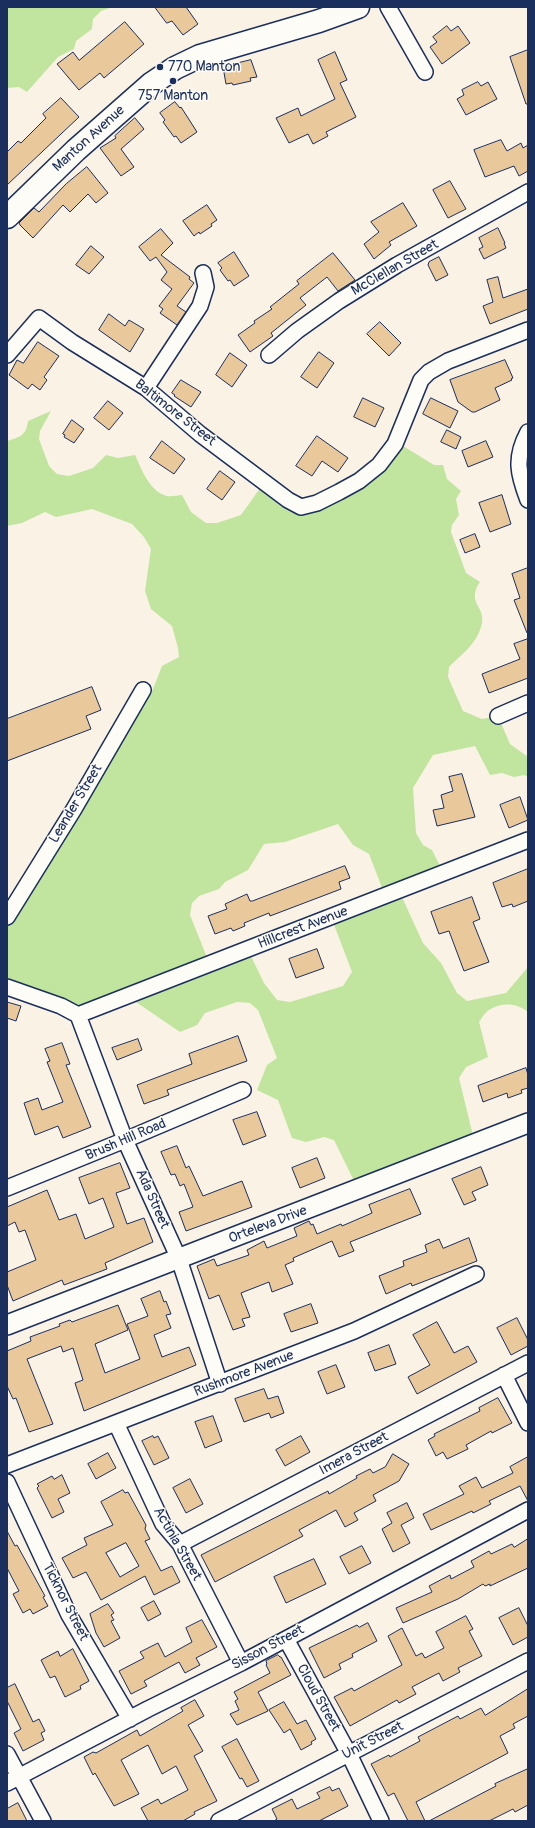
<!DOCTYPE html>
<html>
<head>
<meta charset="utf-8">
<style>
  body { margin:0 }
  #map { position:relative; width:535px; height:1828px; overflow:hidden; background:#f9f2e5; font-family:Pangolin,sans-serif }
  canvas { display:block }
  .frame { position:absolute; inset:0; border:8px solid #1b2f5e; pointer-events:none }
</style>
</head>
<body>
<div id="map">
<canvas width="535" height="1828"></canvas>
<div class="frame"></div>
</div>
<script>
const context = document.querySelector('canvas').getContext('2d');
context.lineJoin = 'round';
function paint(path, color) { context.fillStyle = color; context.fill(path, 'evenodd'); }
function strokePath(path, color, width, dash) { context.strokeStyle = color; context.lineWidth = width; context.lineCap = dash ? 'butt' : 'round'; context.setLineDash(dash || []); context.stroke(path); }
function label(font, color, halo, rows, align = 'center') {
  context.font = font + ' Pangolin,sans-serif'; context.lineWidth = 3; context.setLineDash([]); context.textBaseline = 'middle'; context.strokeStyle = halo; context.fillStyle = color; for (const [text, x, y, turn = 0] of rows) {
    context.save(); context.translate(x, y); context.rotate((+turn || 0) * Math.PI / 180); context.textAlign = isNaN(turn) ? turn : align; if (halo) context.strokeText(text, 0, 0); context.fillText(text, 0, 0); context.restore();
  }
}
paint(new Path2D(`
  M7,7H113L101,11L93,19L92,29L76,41L74,49L58,57L27,92L19,87L7,88Z
  M51,411L40,431L39,439L49,466L57,474L69,476L93,468L106,455L118,458L135,455C142,470 149,491 167,496C171,497 178,495 182,495L191,512L206,523H217L241,515L263,484L302,506L357,482L395,441L434,465H443L447,479L461,491L456,499L459,515L452,525L451,532L466,573L480,582C466,602 485,606 482,623C478,643 462,654 449,667L448,677L463,711L482,719L498,716L510,744L528,757V777L524,775L514,777L502,773L490,775L475,746L433,755L413,788L416,833L423,845L432,850L444,874L401,895L423,943L441,963L457,993L467,1001L506,993L528,967V1012C517,1003 502,1002 489,1010C485,1012 482,1018 479,1022L488,1057L466,1067L459,1078L475,1144L357,1187L334,1140L324,1137L306,1142L292,1138L278,1100L257,1090L267,1065L277,1058L258,1010L250,1003L237,1002L205,1013L197,1025L180,1032L130,998L80,1016L7,987V916L153,689L162,666L179,657L178,648L172,626L151,609L145,591L151,549L144,537L132,524L92,509L56,517L45,512L22,523L7,526V441C20,437 26,436 28,421ZM338,824L353,845L369,854L386,898L333,922L352,972L343,986L290,1002L277,1000L264,983L249,952L210,965L190,915L192,903L199,896L219,889L225,882L248,870L264,844L285,842Z`), '#c1e59f');
const building = new Path2D(`
  M155,7H186L198,24L183,35L172,21L167,23Z
  M125,22L144,44L104,78L100,73L79,90L57,64L73,52L79,60Z
  M447,26L451,31L458,26L470,43L442,64L430,47L437,42L433,37Z
  M528,50V104H526L510,57Z
  M335,52L347,80L340,83L356,117L326,132L328,136L313,144L308,134L289,143L276,118L298,108L301,116L335,99L318,60Z
  M251,60L257,77L250,78L251,81L233,85L232,83L226,84L223,67Z
  M478,82L481,86L488,82L497,99L466,115L457,99L464,95L462,90Z
  M61,98L79,117L7,185V152L18,141L21,143L46,118L43,114Z
  M175,102L180,108L181,107L197,132L181,143L176,136L174,137L163,122L165,120L160,113Z
  M135,118L144,129L121,149L134,167L121,176L100,148L116,138L115,136Z
  M501,140L507,151L521,143L523,148L528,145V171L519,176L514,166L485,177L474,150Z
  M87,167L108,193L96,203L88,194L70,212L63,205L33,238L20,225L19,223L34,208L39,212L66,184Z
  M450,181L466,209L448,218L433,190Z
  M403,203L417,226L389,242L391,245L374,259L364,244L379,232L371,222Z
  M207,205L217,220L211,224L212,226L200,234L199,232L194,236L183,221Z
  M498,228L505,243H504L506,248L484,259L479,249L483,247L479,238Z
  M161,229L173,243L161,255L190,277L189,279L194,283L177,306L186,312L177,325L160,313L163,309L159,306L172,289L161,280L167,272L156,257L150,261L139,247Z
  M91,246L104,257L89,274L76,265Z
  M234,252L249,276L234,286L230,280L228,281L220,270L222,268L218,263Z
  M333,253L355,280L338,291L327,277L300,298L306,305L271,333L273,336L250,352L238,335L255,323L254,321L272,309L270,307L299,284L297,281Z
  M439,257L448,275L436,281L428,265L429,262Z
  M498,277L503,298L528,289V309L490,324L483,306L493,302L487,280Z
  M109,314L125,326L129,320L144,329L130,352L99,330Z
  M380,322L401,343L389,356L367,334Z
  M38,342L59,356L44,377L47,380L40,390L32,384L28,389L9,375L17,360L23,363Z
  M319,352L334,363L317,388L301,377Z
  M230,353L247,365L232,387L216,375Z
  M505,360L513,378L511,379L512,380L495,388L500,400L475,412H472L458,402L450,380Z
  M181,380L201,392L191,407L174,396L175,395L172,393Z
  M363,398L384,408L375,427L354,417Z
  M431,398L458,411L450,428L423,414Z
  M108,401L123,413L109,430L94,418Z
  M72,420L84,429L74,443L64,437L65,435L63,434Z
  M447,430L461,437L456,449L441,442Z
  M317,436L348,458L338,472L322,461L312,476L296,466Z
  M162,441L185,459L174,474L150,458Z
  M486,441L493,457L468,467L462,451Z
  M220,471L235,482L222,500L207,489Z
  M502,495L511,524L490,532L479,503Z
  M475,534L480,547L465,553L460,540Z
  M528,568V633H527L514,600L520,598L512,574Z
  M528,639V678L489,693L482,674L520,659L514,644Z
  M92,687L101,710L86,716L91,729L7,761V719Z
  M462,774L475,817L437,826L433,810L444,808L441,795L453,791L449,777Z
  M520,797L528,820L509,828L500,805Z
  M345,866L350,878L339,882L341,889L270,916L269,913L244,923L245,926L233,931L231,928L215,934L208,916L227,909L225,904L247,894L250,901H252Z
  M528,869V901L513,907L512,904L502,907L493,883Z
  M472,897L480,919L473,922L489,962L464,971L449,931L439,934L431,912Z
  M317,949L324,968L296,978L289,959Z
  M7,1002L21,1006L16,1021L7,1018Z
  M238,1036L247,1061L167,1090L169,1095L144,1104L137,1085L192,1064L189,1054Z
  M138,1039L142,1050L117,1060L112,1048Z
  M62,1043L70,1064L66,1065L91,1127L63,1138L58,1126L35,1135L24,1103L38,1098L42,1110L63,1102L47,1062L50,1061L45,1049Z
  M526,1068L528,1075V1088L521,1090L522,1093L508,1098L507,1093L483,1102L478,1086Z
  M257,1112L266,1136L243,1145L233,1120Z
  M177,1146L186,1168L189,1166L203,1196L242,1181L252,1207L186,1231L179,1212L193,1207L184,1184L180,1186L175,1174L171,1175L161,1152Z
  M317,1158L325,1178L300,1188L292,1168Z
  M120,1163L130,1188L116,1193L127,1224L144,1218L153,1242L105,1263L107,1269L64,1285L62,1280L13,1301L7,1285V1272L36,1260L25,1230L19,1232L15,1222L7,1226V1207L47,1190L59,1220L76,1214L85,1239L114,1227L103,1198L89,1204L79,1178Z
  M481,1167L488,1185L472,1192L476,1200L464,1205L452,1179Z
  M410,1189L421,1214L350,1242L354,1251L339,1257L332,1241L293,1258L294,1261L285,1265L293,1284L272,1292L269,1282L241,1293L250,1317L242,1319L245,1326L233,1330L219,1295L209,1299L197,1266L214,1259L217,1266L249,1255L247,1250L264,1241L267,1248L297,1236L294,1228L309,1221L311,1225L313,1224L317,1234L341,1224L342,1226L372,1213L369,1205Z
  M469,1238L477,1261L412,1286L411,1283L386,1294L379,1276L404,1266L403,1261L427,1252L425,1245L439,1239L443,1248Z
  M160,1291L164,1302L166,1301L171,1314L166,1315L171,1328L154,1335L162,1357L189,1347L196,1365L84,1411L75,1383L83,1380L73,1348L63,1352L61,1346L27,1359L53,1424L29,1432L16,1398L13,1399L7,1386V1351L31,1341L30,1337L60,1326L59,1324L70,1320L72,1322L118,1305L128,1330L95,1344L105,1373L140,1359L127,1324L148,1316L141,1299Z
  M311,1304L318,1323L291,1332L284,1314Z
  M517,1318L528,1340V1346L511,1355L497,1328Z
  M437,1322L454,1353L468,1346L477,1362L417,1394L408,1377L430,1365L413,1335Z
  M389,1345L396,1364L375,1371L368,1353Z
  M336,1365L345,1387L327,1394L318,1372Z
  M264,1389L268,1399L278,1396L284,1413L271,1418L269,1413L244,1422L235,1399Z
  M498,1398L512,1423L492,1433L491,1431L466,1445L468,1449L447,1459L443,1452L436,1456L428,1440L435,1436L434,1434L480,1411L479,1408Z
  M213,1416L222,1441L205,1448L195,1422Z
  M153,1436L154,1438L158,1436L169,1458L154,1465L142,1441Z
  M301,1436L310,1452L285,1466L276,1450Z
  M108,1453L116,1468L96,1479L88,1464Z
  M393,1454L409,1464L399,1481L373,1495L376,1501L354,1513L358,1520L345,1527L336,1510L299,1530L303,1536L215,1582L201,1555L328,1491L329,1494L357,1478L356,1476L370,1469L373,1473L385,1467Z
  M528,1457V1501L520,1486L489,1501L491,1504L473,1513L472,1511L431,1530L423,1514L464,1494L459,1486L476,1477L482,1488L513,1473L510,1467Z
  M62,1475L70,1493L58,1499L64,1512L52,1518L37,1488L39,1486L37,1484L52,1476L54,1479Z
  M190,1479L203,1504L186,1513L173,1488Z
  M123,1490L125,1493L128,1492L146,1525L145,1529L150,1539L145,1541L161,1571L172,1566L180,1582L154,1595L145,1576L101,1600L86,1572L73,1578L62,1558L87,1545L84,1538L113,1525L101,1502ZM126,1543L139,1566L120,1577L106,1553Z
  M407,1503L414,1518L401,1525L410,1543L393,1552L382,1529L392,1523L387,1513Z
  M7,1531L15,1546L17,1545L45,1596L43,1597L48,1606L33,1614L30,1609L23,1613L13,1594L19,1591L7,1568Z
  M528,1539V1568L490,1586V1584L485,1586L483,1584L458,1599L403,1623L396,1608L432,1592L429,1586L450,1575L451,1579L474,1567L471,1561L489,1551L491,1554L512,1544L514,1547Z
  M362,1546L371,1563L349,1574L340,1557Z
  M314,1559L326,1584L286,1603L274,1577Z
  M154,1601L161,1614L148,1621L141,1608Z
  M108,1604L114,1613L111,1615L114,1620L111,1621L120,1638L104,1647L96,1633L90,1614Z
  M519,1608L528,1626V1637L513,1645L499,1618Z
  M466,1616L473,1629L469,1631L482,1656L458,1668L460,1672L443,1681L439,1673L412,1687L416,1694L399,1703L397,1700L350,1726L334,1697L352,1688L354,1691L402,1665L388,1636L402,1628L416,1656L422,1653L425,1658L444,1648L436,1632Z
  M202,1620L217,1647L196,1658L200,1665L185,1673L179,1662L144,1681L147,1686L131,1694L119,1671L144,1658L140,1652L158,1643L165,1657L192,1642L186,1628Z
  M368,1623L377,1641L352,1654L353,1657L339,1664L341,1669L324,1678L309,1648L357,1625L359,1627Z
  M73,1649L89,1681L80,1686L81,1689L65,1697L55,1676L50,1678L41,1660L58,1651L60,1656Z
  M278,1655L280,1657H281L291,1675L258,1692L268,1711L237,1725L230,1714L239,1710L235,1701L238,1699L234,1692L270,1673L266,1665L267,1664L266,1661Z
  M15,1684L33,1722L39,1719L45,1731L41,1733L44,1740L23,1751L14,1733L21,1729L7,1701V1688Z
  M528,1689V1716L513,1724L515,1728L500,1736L508,1753L416,1802L425,1821H408L394,1793L388,1796L371,1764L389,1755L390,1757L420,1741L418,1737L458,1716L460,1719L481,1708L485,1715Z
  M195,1700L204,1716L188,1725L203,1751L194,1756L217,1801L194,1812L195,1814L183,1821H148L141,1808L158,1799L161,1804L188,1790L176,1766L162,1774L148,1745L121,1760L139,1794L114,1806L95,1773L93,1775L84,1757L93,1752L96,1753L137,1730L140,1736L183,1711L181,1708Z
  M284,1702L297,1724L306,1720L316,1739L311,1742L312,1744L301,1750L290,1729L284,1733L269,1710Z
  M237,1739L259,1781L247,1787L242,1778L240,1779L222,1747Z
  M528,1769V1805L515,1812L513,1809L489,1821H429L496,1786L495,1784Z
  M330,1787L332,1791L339,1788L348,1806L319,1821H274L277,1819L272,1809L292,1799L297,1809L320,1798L317,1793Z
  M18,1803L27,1821H7V1809Z`);
paint(building, '#e9c89b');
strokePath(building, '#1b2f5e', 1);
const minor = new Path2D(`
  M388,7L425,72
  M7,355L39,318L72,342L146,388L200,434L288,500L301,507L317,503L339,492L359,481L379,465L395,444L421,380L429,372L448,361L528,330
  M269,355L297,331L339,301L397,265L528,192
  M146,388L200,306L206,287L203,273
  M528,432C514,458 518,474 528,500
  M498,716L528,703
  M7,917L74,809L143,690
  M7,987L61,1006L78,1015
  M78,1015L528,840
  M78,1015L125,1140L179,1259L220,1384
  M7,1188L125,1140L243,1090
  M504,1375L528,1423
  M116,1423L163,1524L180,1544L241,1663
  M7,1465L354,1331L476,1274
  M7,1482L69,1615L130,1719
  M180,1544L528,1363
  M286,1639L349,1754L381,1821
  M7,1754L43,1821
  M7,1783L148,1709L241,1663L528,1510
  M219,1821L528,1661`);
const tertiary = new Path2D(`
  M7,1325L528,1123`);
const secondary = new Path2D(`
  M7,217L76,150L151,84L175,68L200,56L319,21L358,7`);
strokePath(minor, '#1b2f5e', 18);
strokePath(tertiary, '#1b2f5e', 22);
strokePath(secondary, '#1b2f5e', 25);
strokePath(minor, '#fdfcf7', 15);
strokePath(tertiary, '#fdfcf7', 19);
strokePath(secondary, '#fdfcf7', 22);
for (const [x, y, r, color] of [
  [160,67,4,"#1b2f5e"],
  [173,81,4,"#1b2f5e"]
]) { const dot = new Path2D(); dot.arc(x, y, r, 0, 2 * Math.PI); context.fillStyle = color; context.fill(dot); strokePath(dot, '#fdfcf7', 1.5); }
label('14px', '#1b2f5e', '#fdfcf7', [
  ["770 Manton",168,67],
  ["757 Manton",173,96,"center"]
], 'left');
label('14px', '#1b2f5e', '#fdfcf7', [
  ["Manton Avenue",89,139,-42],
  ["McClellan Street",395,268,-30],
  ["Baltimore Street",175,413,38],
  ["Leander Street",76,804,-59],
  ["Hillcrest Avenue",303,928,-21],
  ["Brush Hill Road",126,1140,-23],
  ["Ada Street",152,1199,66],
  ["Orteleva Drive",268,1225,-21],
  ["Rushmore Avenue",244,1374,-21],
  ["Imera Street",354,1454,-28],
  ["Actinia Street",177,1544,60],
  ["Ticknor Street",65,1602,63],
  ["Sisson Street",268,1648,-28],
  ["Cloud Street",318,1698,61],
  ["Unit Street",373,1741,-27]
]);
</script>
</body>
</html>
